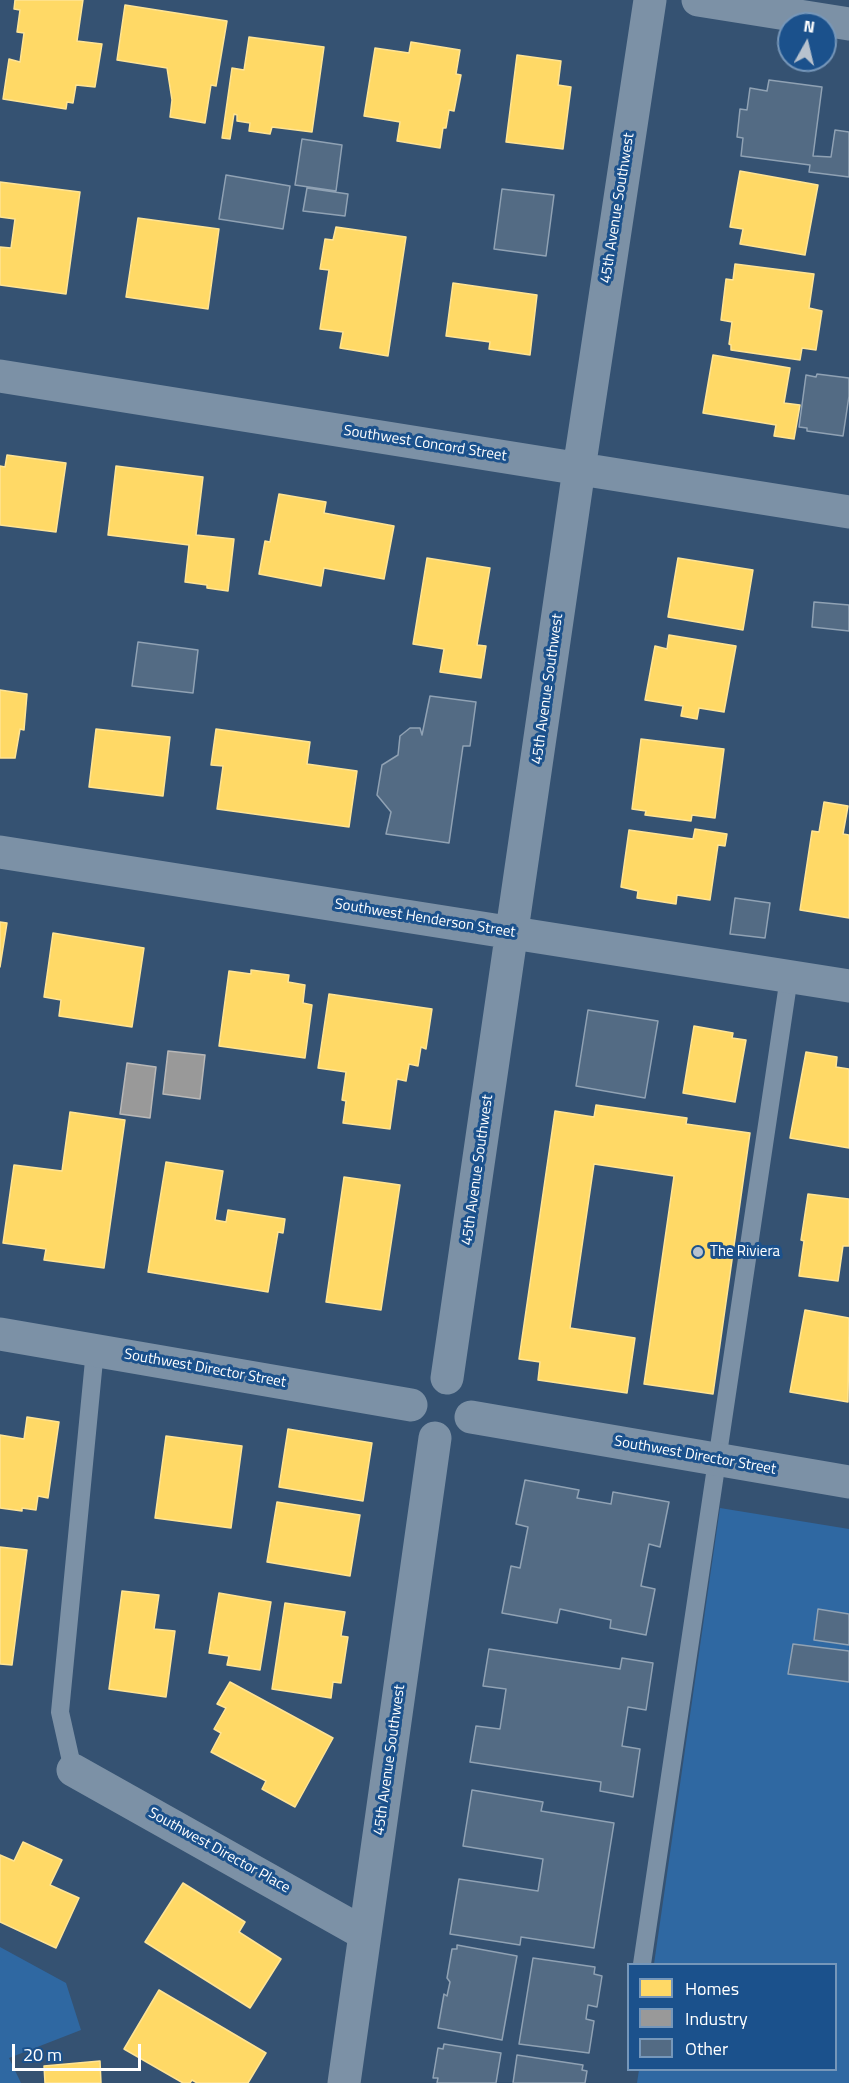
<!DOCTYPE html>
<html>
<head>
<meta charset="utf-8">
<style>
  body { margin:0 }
  #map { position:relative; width:849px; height:2083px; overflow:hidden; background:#355272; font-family:"Titillium Web",sans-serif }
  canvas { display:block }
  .legend { position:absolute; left:627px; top:1963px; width:210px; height:108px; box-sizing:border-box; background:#1b518c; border:2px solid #7697ba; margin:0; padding:8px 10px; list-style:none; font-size:18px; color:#fff }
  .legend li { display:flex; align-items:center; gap:12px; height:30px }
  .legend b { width:30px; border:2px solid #7697ba }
  .north { position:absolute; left:777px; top:12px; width:60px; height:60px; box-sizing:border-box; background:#1b518c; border:2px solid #7697ba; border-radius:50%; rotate:8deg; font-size:16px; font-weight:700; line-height:24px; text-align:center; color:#fff }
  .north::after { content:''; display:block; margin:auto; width:21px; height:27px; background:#b8c2ce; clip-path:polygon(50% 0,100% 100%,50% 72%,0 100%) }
  .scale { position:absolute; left:12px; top:2044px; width:129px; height:27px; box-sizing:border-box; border:3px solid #fff; border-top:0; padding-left:8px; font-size:18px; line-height:21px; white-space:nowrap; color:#fff; -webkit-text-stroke:4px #1b518c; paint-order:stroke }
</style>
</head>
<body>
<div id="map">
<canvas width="849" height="2083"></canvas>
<ul class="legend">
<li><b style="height:16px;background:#ffd966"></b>Homes</li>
<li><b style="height:16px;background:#999"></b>Industry</li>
<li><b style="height:16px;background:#536b84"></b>Other</li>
</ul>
<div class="north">N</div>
<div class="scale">20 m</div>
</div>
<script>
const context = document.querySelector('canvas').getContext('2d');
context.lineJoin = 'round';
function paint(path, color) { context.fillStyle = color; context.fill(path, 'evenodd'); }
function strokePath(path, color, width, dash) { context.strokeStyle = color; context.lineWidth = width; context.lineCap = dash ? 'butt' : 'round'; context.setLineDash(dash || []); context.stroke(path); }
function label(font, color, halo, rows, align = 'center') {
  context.font = font + ' "Titillium Web",sans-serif'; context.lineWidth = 6; context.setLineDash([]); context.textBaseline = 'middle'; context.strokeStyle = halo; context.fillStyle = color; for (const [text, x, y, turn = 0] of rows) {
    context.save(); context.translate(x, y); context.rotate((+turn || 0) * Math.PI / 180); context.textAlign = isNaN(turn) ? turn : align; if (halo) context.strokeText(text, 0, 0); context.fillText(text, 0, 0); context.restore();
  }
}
paint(new Path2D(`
  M720,1508L849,1529V2083H637L639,2070H836V1964H654Z
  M0,1947L66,1983L81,2030L9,2058L21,2083H0Z`), '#2f68a2');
const homes = new Path2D(`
  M15,0H83L77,41L102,44L95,87L76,85L73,103L67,102L66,109L3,99L9,59L20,62L24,33L17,32L20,10L14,9Z
  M125,5L227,21L216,86L211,85L205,123L170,117L172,100L167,68L117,60Z
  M249,37L324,47L312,132L272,127L270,134L249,131L250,123L237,121V115L234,114L230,139L222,138L232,68L244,70Z
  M411,42L460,50L456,74L461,75L454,111L449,110L446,128H443L440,148L397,141L400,122L364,116L375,48L409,53Z
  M517,55L561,61L558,85L571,87L563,149L506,142Z
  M740,171L818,185L805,255L740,244L743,229L730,227Z
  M0,182L80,192L66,294L0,285V247L11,248L15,219L0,217Z
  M138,218L219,229L208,309L126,297Z
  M336,227L406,237L388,356L340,348L343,332L320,329L329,270L320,269L325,239L333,240Z
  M735,264L814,274L809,308L822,311L816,350L802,348L800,360L731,350V345L729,344L732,322L721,320L726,279L733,280Z
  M453,283L537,295L530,355L489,349L490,342L446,336Z
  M713,355L790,368L784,403L800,405L794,439L774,436L776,425L703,413Z
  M7,455L66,463L56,532L0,525V466L5,467Z
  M116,466L203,477L196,535L234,539L228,591L207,588V585L185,582L189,545L108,535Z
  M279,494L326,502L324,513L394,526L384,579L324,568L321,586L259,574L265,541L270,542Z
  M427,558L490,568L477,645L486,646L481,678L440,672L444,649L413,644Z
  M678,558L753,570L743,630L668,617Z
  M669,635L736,646L724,712L699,708L697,719L681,716L683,706L645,700L655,646L667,649Z
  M0,690L27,694L24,730L20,729L15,758H0Z
  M96,729L170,737L163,796L89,787Z
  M216,729L310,742L307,764L357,771L349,827L217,809L223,766L211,765Z
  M641,739L724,749L715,818L692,815L691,821L645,815L646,811L632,809Z
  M824,802L848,806L843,834L849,835V918L800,910L812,831L819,832Z
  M695,829L727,834L725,846L718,845L710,900L677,895L676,904L637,898L638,891L621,887L629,830L693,839Z
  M0,922L7,923L0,967Z
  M53,933L144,948L132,1027L59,1016L61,1000L44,997Z
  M251,970L289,975L288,982L305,985L303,1003L312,1005L305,1058L219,1046L229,971L251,974Z
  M329,994L432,1009L426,1049L421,1047L418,1066L409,1064L406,1081L397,1079L390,1129L343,1123L346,1101L342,1100L346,1072L318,1068Z
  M694,1026L733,1033L732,1038L746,1040L735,1102L683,1093Z
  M806,1052L837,1057L836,1067L849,1069V1148L790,1138Z
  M596,1105L687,1118L686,1124L750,1133L713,1394L644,1384L674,1176L594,1164L570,1328L635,1338L627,1393L538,1380L540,1362L519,1359L555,1111L594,1117Z
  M70,1112L125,1120L104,1268L44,1260L46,1249L3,1243L14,1165L62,1171Z
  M166,1162L223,1171L215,1220L226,1222L228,1210L285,1219L283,1233L278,1232L268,1292L148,1272Z
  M344,1177L400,1185L381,1310L326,1302Z
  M808,1194L849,1199V1246H843L838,1281L799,1276L804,1241L801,1240Z
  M805,1310L849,1318L848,1402L790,1392Z
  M27,1417L59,1422L48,1498L38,1496L36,1510L22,1508V1511L0,1508V1435L24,1439Z
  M288,1429L372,1443L363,1501L279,1487Z
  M166,1436L242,1446L231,1528L155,1518Z
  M277,1502L360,1515L350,1576L267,1562Z
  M0,1547L27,1550L12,1665L0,1664Z
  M122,1591L159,1595L154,1629L175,1631L166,1697L109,1689Z
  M219,1593L271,1602L260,1670L227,1665L229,1656L209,1653Z
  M285,1603L345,1612L341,1636L348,1637L341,1683L333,1682L331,1698L272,1689Z
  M230,1682L333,1738L295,1807L262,1789L266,1781L211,1752L221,1733L214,1729L226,1708L217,1704Z
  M23,1842L62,1860L50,1885L79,1898L56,1948L0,1922V1855L14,1861Z
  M183,1883L245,1922L239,1932L281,1959L250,2008L145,1942Z
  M159,1990L266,2053L248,2083H197L192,2080L190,2083H183L124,2049Z
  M100,2061L101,2083H45L44,2066Z`);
paint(homes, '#ffd966');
strokePath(homes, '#ffe494', 1.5);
const industry = new Path2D(`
  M168,1051L205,1055L200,1099L163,1094Z
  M127,1063L156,1067L150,1118L120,1114Z`);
paint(industry, '#999');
strokePath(industry, '#b8b8b8', 1.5);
const building = new Path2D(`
  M769,80L822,87L813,156L831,157L835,130L849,132V177L809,172L810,165L741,156L743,138L737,137L740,109L747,110L750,88L767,91Z
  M302,139L342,145L336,191L295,185Z
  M226,175L290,186L283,229L219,219Z
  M307,188L348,194L345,216L303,211Z
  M502,189L554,195L546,256L494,249Z
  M817,374L849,378V396L843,436L807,431V428L799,427L806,375L816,377Z
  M814,602L849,605V631L812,627Z
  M138,642L198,650L193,693L132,686Z
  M430,696L476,702L470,746H463L449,843L386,834L391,812L377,795L382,765L398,755L400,736L410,728H420L422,735Z
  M735,898L770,903L765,938L730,934Z
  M588,1010L658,1021L645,1098L576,1086Z
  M525,1480L579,1490L577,1498L611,1504L613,1492L669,1502L660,1547L649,1544L641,1586L655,1589L646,1635L610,1628L611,1620L560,1609L557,1623L502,1613L511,1566L520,1568L528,1527L516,1524Z
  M818,1609L849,1614V1645L814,1640Z
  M793,1644L849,1651V1682L788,1674Z
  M489,1649L620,1669L622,1658L653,1663L646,1710L628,1707L622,1746L640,1749L633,1797L600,1791L601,1782L470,1762L476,1726L500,1729L506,1689L483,1686Z
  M472,1790L543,1802L541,1811L614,1823L594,1948L521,1937L520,1945L450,1934L459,1879L538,1891L543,1859L463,1846Z
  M457,1945L517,1956L502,2040L438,2028L444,1994L447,1996L450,1982L447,1978L452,1949H457Z
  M533,1958L595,1967L594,1974L602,1976L597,2007L588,2005L586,2019L594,2021L589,2053L519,2044Z
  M444,2044L501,2053L496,2083H437L438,2078H433L438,2048L443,2049Z
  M517,2055L583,2065L582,2070L587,2071L585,2083H513Z`);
paint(building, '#536b84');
strokePath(building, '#90a2b4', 1.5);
strokePath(new Path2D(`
  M73,1770L60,1712L95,1350
  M642,1964L789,977`), '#7c91a6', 18);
strokePath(new Path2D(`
  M698,0L849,24
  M0,376L849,512
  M0,852L849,986
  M0,1334L411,1405
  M447,1378L579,469L650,0
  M471,1417L849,1482
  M73,1770L365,1934
  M344,2083L435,1438`), '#7c91a6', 33);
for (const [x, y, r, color] of [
  [698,1252,6,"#b8c2ce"]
]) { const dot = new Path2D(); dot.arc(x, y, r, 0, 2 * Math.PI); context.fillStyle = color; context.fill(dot); strokePath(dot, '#1b518c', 2); }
label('15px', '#fff', '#1b518c', [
  ["45th Avenue Southwest",618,208,-81],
  ["Southwest Concord Street",425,444,9],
  ["45th Avenue Southwest",548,689,-82],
  ["Southwest Henderson Street",425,919,9],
  ["45th Avenue Southwest",478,1170,-82],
  ["Southwest Director Street",205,1369,10],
  ["Southwest Director Street",695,1456,10],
  ["45th Avenue Southwest",390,1760,-82],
  ["Southwest Director Place",219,1851,29]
]);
label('15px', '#fff', '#1b518c', [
  ["The Riviera",710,1252]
], 'left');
</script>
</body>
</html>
